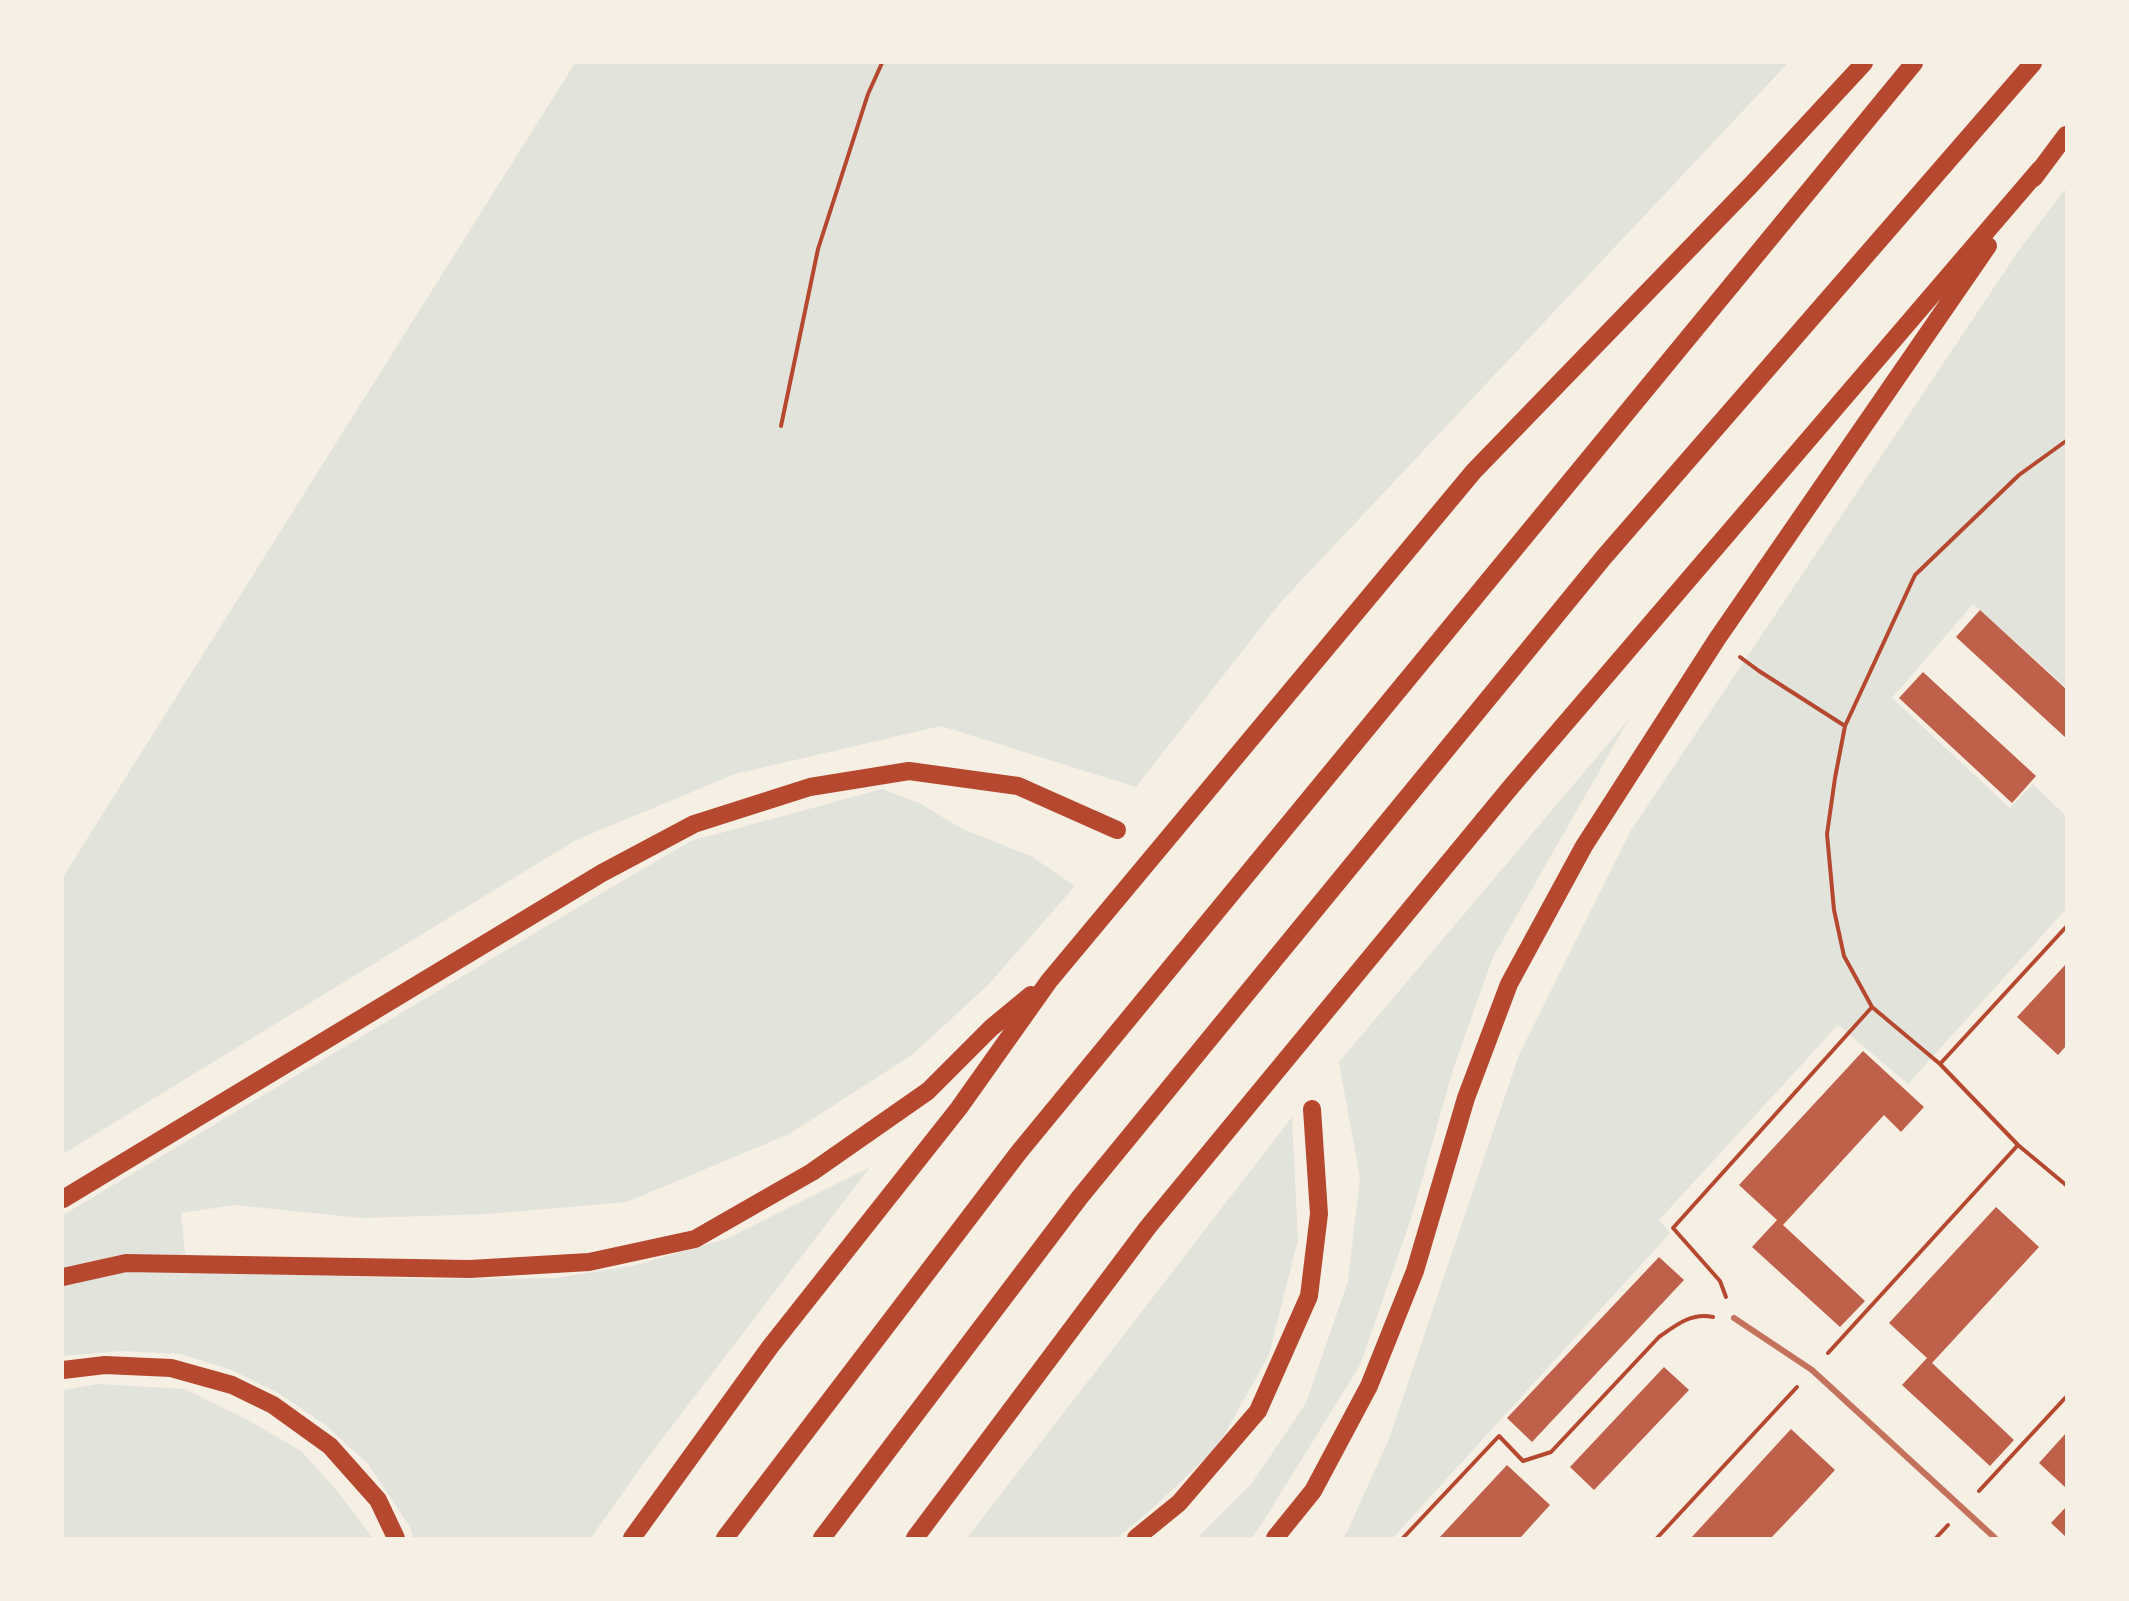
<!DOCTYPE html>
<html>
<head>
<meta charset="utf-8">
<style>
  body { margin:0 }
  #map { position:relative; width:2129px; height:1601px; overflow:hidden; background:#f6efe4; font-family:Spectral,serif }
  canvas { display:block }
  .frame { position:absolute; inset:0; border:64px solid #f6efe4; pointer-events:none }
</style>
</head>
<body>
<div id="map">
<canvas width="2129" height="1601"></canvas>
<div class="frame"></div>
</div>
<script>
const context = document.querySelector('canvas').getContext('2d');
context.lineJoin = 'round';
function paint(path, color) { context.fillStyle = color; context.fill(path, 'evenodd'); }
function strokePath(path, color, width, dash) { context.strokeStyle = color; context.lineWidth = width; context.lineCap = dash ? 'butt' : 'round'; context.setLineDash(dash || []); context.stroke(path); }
paint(new Path2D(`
  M575,63H1788L1280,603L1136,787L941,726L735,774L576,840L63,1154V877Z
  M2066,188V687L1973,604L1892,698L2010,808L2033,784L2066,816V909L1908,1084L1838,1025L1659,1220L1670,1233L1393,1538H1342L1347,1532L1389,1439L1519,1055L1630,832L2019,250Z
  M1629,719L1493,957L1453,1069L1411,1219L1360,1365L1261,1525L1251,1538H1197L1252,1483L1306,1403L1348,1281L1360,1178L1339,1062Z
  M882,789L919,803L963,829L1031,856L1075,886L988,985L912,1055L789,1134L627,1202L488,1214L361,1218L235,1205L181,1213L187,1271L432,1279L556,1278L636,1265L726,1239L870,1167L643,1464L591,1538H413L410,1527L368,1464L324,1424L280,1394L229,1369L180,1354L121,1351L63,1356V1215L600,894L691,841Z
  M1292,1117L1298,1240L1269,1355L1218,1446L1151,1510L1117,1538H967Z
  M98,1384L185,1389L248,1420L301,1451L334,1487L373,1538H63V1390Z`), '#e2e4dc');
paint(new Path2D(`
  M1980,610L2066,689V738L1956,637Z
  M1923,672L2036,776L2012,803L1899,698Z
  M2066,964V1046L2058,1055L2017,1017Z
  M1863,1051L1924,1107L1901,1132L1884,1115L1783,1225L1865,1301L1840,1327L1752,1247L1777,1220L1739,1185Z
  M1996,1207L2039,1247L1932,1363L2014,1440L1990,1466L1902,1385L1927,1358L1889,1323Z
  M1659,1257L1684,1280L1532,1442L1507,1418Z
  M1664,1367L1689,1390L1594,1490L1570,1467Z
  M1791,1429L1835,1470L1808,1499L1771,1538H1691Z
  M2066,1433V1488L2039,1463Z
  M1507,1465L1550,1505L1520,1538H1439Z
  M2066,1507V1537L2051,1523Z`), '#bf614a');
strokePath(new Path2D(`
  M781,426L818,249L868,94L882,63
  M2066,441L2019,475L1915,575L1845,726L1835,778L1827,834L1834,910L1844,956L1872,1007L1940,1064L2018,1145L2066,1185
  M1740,657L1759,671L1845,726
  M1940,1064L2066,927
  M1726,1297L1720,1281L1673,1228L1872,1007
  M1828,1353L2018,1145
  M1979,1491L2066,1397
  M1403,1538L1499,1436L1523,1461L1551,1452L1659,1337C1676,1325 1692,1312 1713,1317
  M1657,1538L1797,1387
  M1936,1538L1948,1525`), '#b5482f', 4);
strokePath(new Path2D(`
  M1734,1318L1812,1370L1995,1538`), '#c5725c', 6);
strokePath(new Path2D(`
  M2034,178L2066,135
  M63,1199L602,873L694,824L810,787L909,771L1018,786L1117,830
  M63,1277L126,1263L470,1269L589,1262L695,1239L812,1172L928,1091L991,1028L1031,995
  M63,1370L105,1365L171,1368L232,1385L273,1405L330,1446L378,1500L396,1538
  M632,1538L770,1347L959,1108L1049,981L1474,471L1751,185L1864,63
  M725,1538L1019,1152L1914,63
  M822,1538L1080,1197L1604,557L2033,63
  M915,1538L1148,1227L1510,788L2040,169
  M1136,1538L1179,1503L1258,1411L1309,1296L1319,1214L1312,1109
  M1275,1538L1313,1491L1369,1386L1415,1271L1466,1098L1509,984L1584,846L1717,639L1988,246`), '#b5482f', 18);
</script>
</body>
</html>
